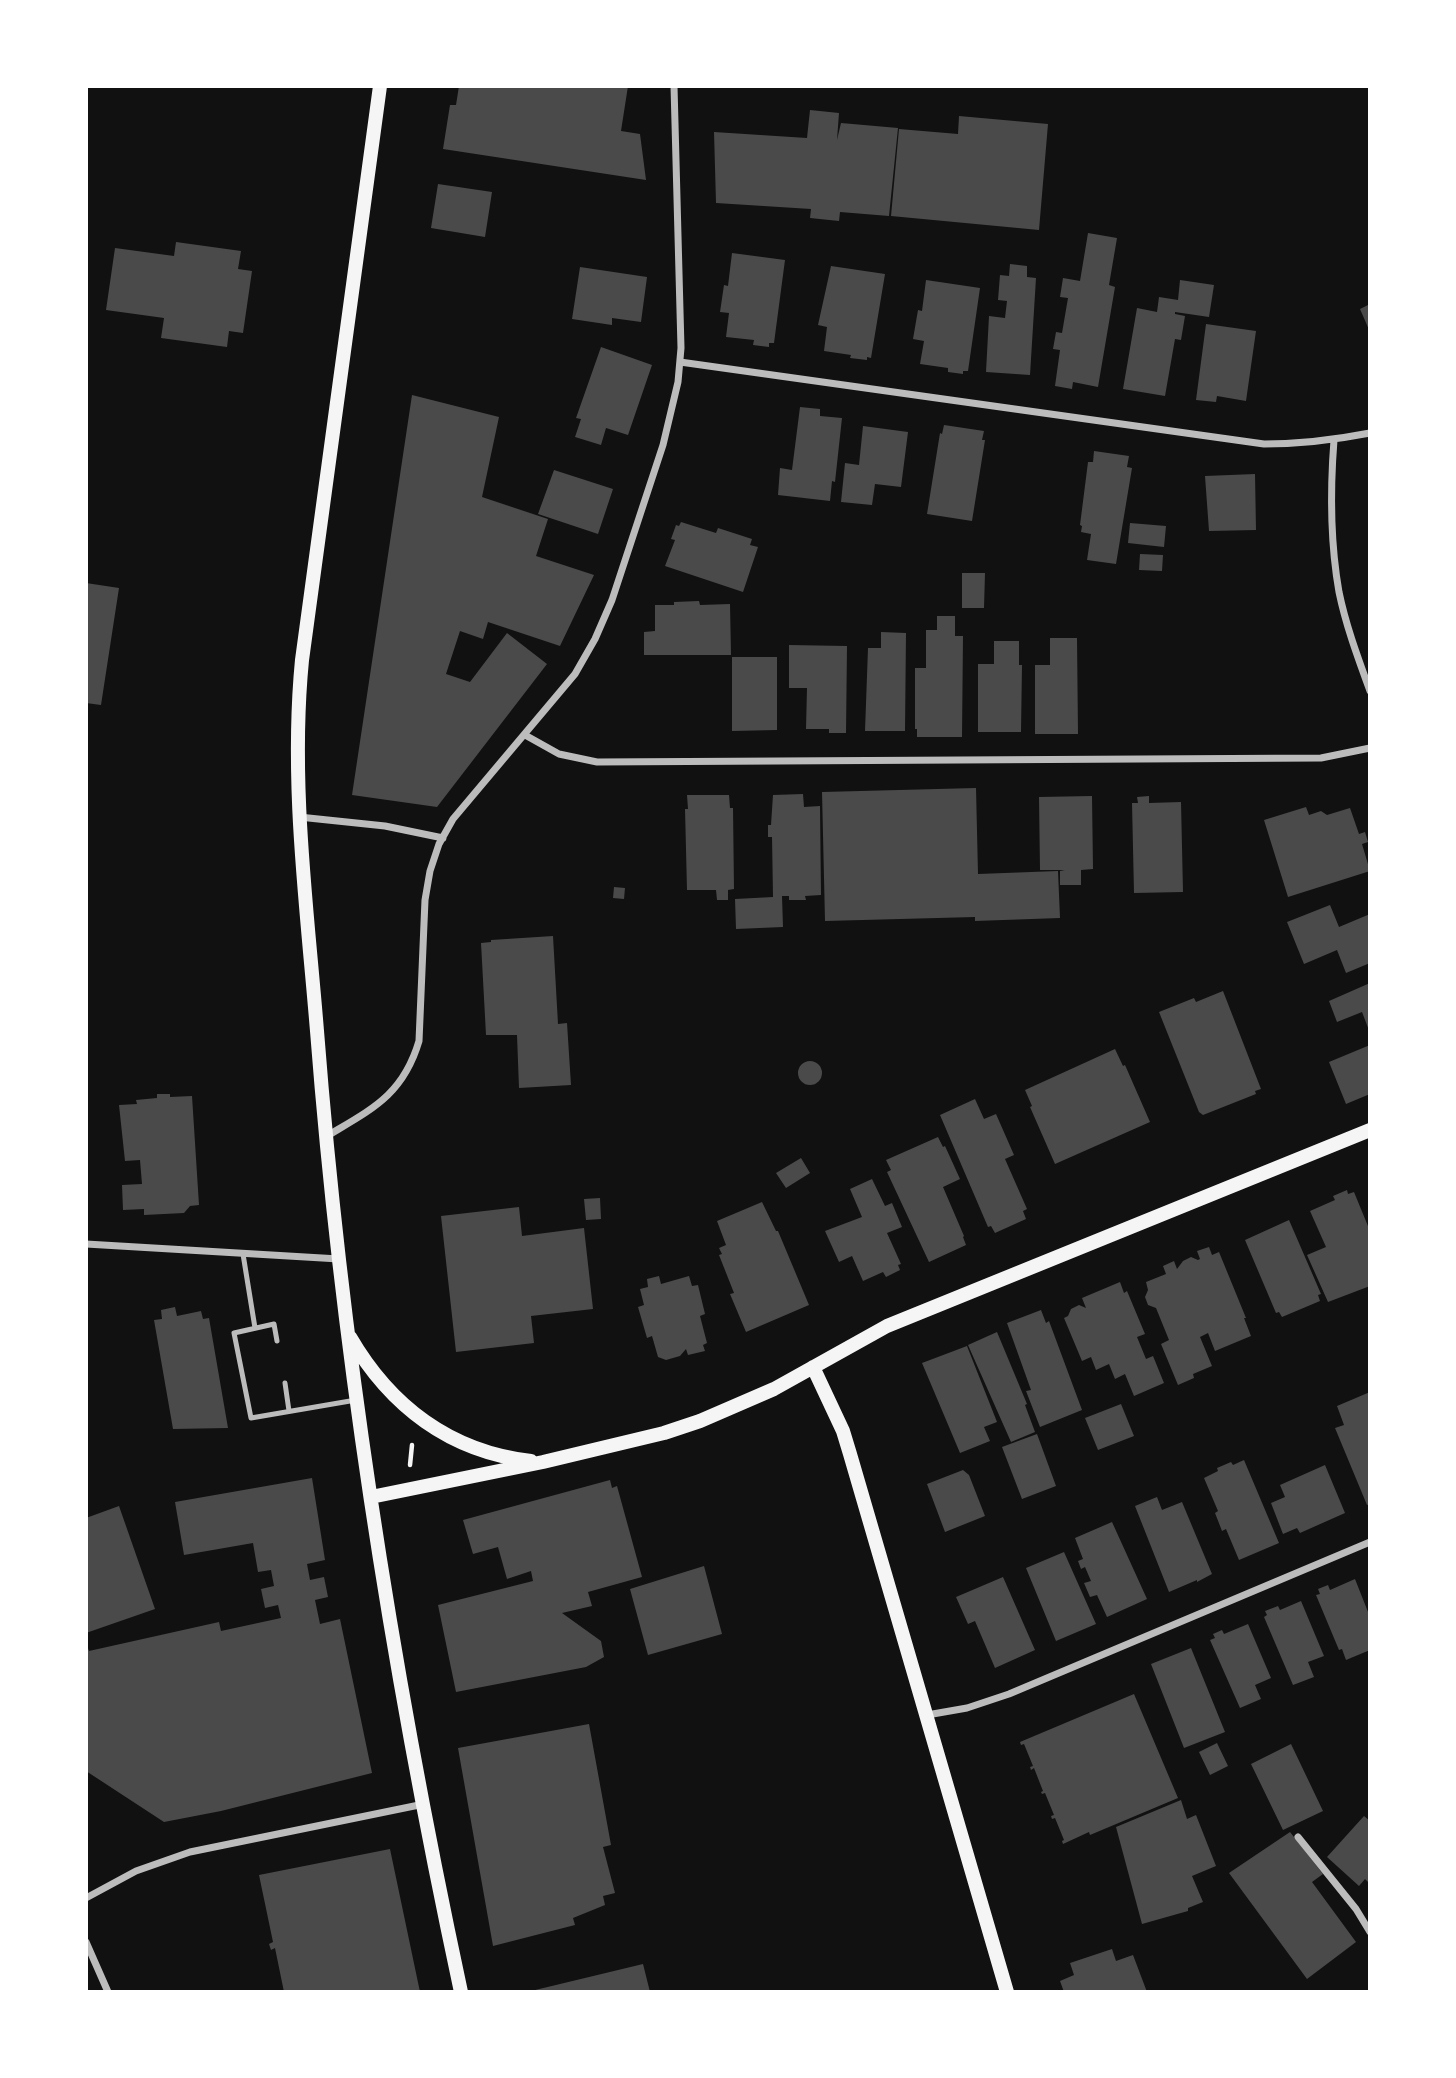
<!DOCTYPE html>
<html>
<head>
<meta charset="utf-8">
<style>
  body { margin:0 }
  #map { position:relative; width:1456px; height:2078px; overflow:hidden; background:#111; font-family:Literata,serif }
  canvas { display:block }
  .frame { position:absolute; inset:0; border:88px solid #fff; pointer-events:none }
</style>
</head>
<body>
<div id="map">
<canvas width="1456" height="2078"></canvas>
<div class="frame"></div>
</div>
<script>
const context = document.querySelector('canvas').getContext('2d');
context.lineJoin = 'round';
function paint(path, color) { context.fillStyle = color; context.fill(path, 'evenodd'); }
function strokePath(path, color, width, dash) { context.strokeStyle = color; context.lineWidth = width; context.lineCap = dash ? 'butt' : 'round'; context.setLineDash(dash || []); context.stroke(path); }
paint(new Path2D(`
  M459,86H628L621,131L640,134L646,180L443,149L450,105H456Z
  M810,110L839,113L837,140L841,123L898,128L889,216L840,212L839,221L810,218L811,209L716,203L714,132L807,138Z
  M959,116L1048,124L1039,230L891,216L899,129L958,134Z
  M438,184L492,192L485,237L431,228Z
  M1088,233L1117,238L1109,285L1115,287L1098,387L1073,382L1072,389L1055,386L1060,350L1053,349L1056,332L1062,333L1068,298L1060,297L1063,278L1080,281Z
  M176,242L241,251L238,269L252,271L243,333L229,331L227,347L161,338L164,318L106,310L115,248L174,256Z
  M732,253L785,260L774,343H769V347L753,345L754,340L726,337L729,313L720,312L724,285L728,286Z
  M1010,264L1027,266V277L1036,278L1030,375L986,372L989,316L1005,318L1007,301L998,300L1000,275L1009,276Z
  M831,266L885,274L871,358L867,357V360L850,358L851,355L824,351L827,327L818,325Z
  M580,267L647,277L641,322L612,318V325L572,319Z
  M926,280L980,288L968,371H963V374L948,372V368L920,364L924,341L913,339L918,310L922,311Z
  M1180,280L1214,285L1209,317L1175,312V314L1185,316L1181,340L1175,339L1165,396L1123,389L1137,308L1157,312L1159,297L1178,300Z
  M1370,304V332L1360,309Z
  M1206,324L1256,331L1246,401L1217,396L1216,402L1196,400Z
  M601,347L652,365L628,435L606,428L601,445L575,437L581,419L576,418Z
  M412,395L499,417L482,497L548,519L536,556L594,575L560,646L488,622L483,639L460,631L446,674L470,682L507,633L547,664L437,807L352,795Z
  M800,407L820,409V416L842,418L835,482L832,481L830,501L778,495L780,468L792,470Z
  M944,425L984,431L982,440H985L972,521L927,514L940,433L942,434Z
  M863,426L908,432L901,487L875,484L872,505L841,502L845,463L859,465Z
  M1094,451L1129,456L1127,467L1132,468L1116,564L1087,560L1091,534L1081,532L1082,526L1080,525L1088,462H1093Z
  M554,470L613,489L598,534L538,514Z
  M1255,474L1256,530L1209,531L1205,476Z
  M681,522L716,533L718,528L752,539L750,545L758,547L743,592L665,566L675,540L671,539L676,525L679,526Z
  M1130,523L1166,526L1164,547L1128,543Z
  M1140,554L1163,555L1162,571L1139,570Z
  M962,573H985L984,608H962Z
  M86,583L119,588L101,705L86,703Z
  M699,601L700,605L730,604L731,655H644V632L655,631V605H674V602Z
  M937,616H955V636H963L962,737H917V729H915V668H926V630H937Z
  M881,632L906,633L905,731H865L868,648H881Z
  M1050,638H1077L1078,734H1035V665H1050Z
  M994,641H1019V665H1022L1021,732H978V664H994Z
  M789,645L847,646L846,733H829V729H806L807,688H789Z
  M732,657H777V730L732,731Z
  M976,788L978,874L1058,871L1060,918L975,921V917L825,921L822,792Z
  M803,794L804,807L820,806L821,895L805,896L806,900H789V896H782L783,927L736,929L735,899L773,897L772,837H768V825H771L773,795Z
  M687,795H729L730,808H733L734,889L728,890V900H717L716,890H687L685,809H688Z
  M1092,796L1093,869L1081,870V885H1060V871L1065,870H1040L1039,797Z
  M1149,796V803L1181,802L1183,892L1134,893L1132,803H1138L1137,797Z
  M1306,807L1309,815L1321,811L1327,815L1350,808L1359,834L1365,832L1368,842L1362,844L1370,871L1288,897L1264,820Z
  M614,887L625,888L624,899L613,898Z
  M1330,905L1339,927L1370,914V963L1346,973L1337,950L1304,964L1287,922Z
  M553,936L558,1024L567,1023L571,1085L519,1088L517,1035H486L481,943L491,942V940Z
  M1370,983V1033L1362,1012L1337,1022L1329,1001Z
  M1223,991L1261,1089L1255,1091L1256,1094L1203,1115L1199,1112L1159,1012L1194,998L1196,1002Z
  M1370,1045V1094L1346,1104L1329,1062Z
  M1115,1049L1123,1066L1125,1065L1150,1122L1055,1164L1030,1107L1032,1106L1025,1090Z
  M798 1073a12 12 0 1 1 24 0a12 12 0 1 1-24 0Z
  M157,1094H170V1097L192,1096L199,1205L190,1206L184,1213L144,1215V1209L123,1210L122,1185L142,1184L140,1160L125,1161L119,1105L137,1104L136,1100L157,1098Z
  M975,1099L984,1119L996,1114L1014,1155L1005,1159L1027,1209L1023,1211L1026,1219L995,1233L991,1226L988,1227L940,1115Z
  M938,1137L943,1147L945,1146L960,1179L943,1187L964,1236L963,1237L966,1245L929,1262L887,1172L891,1170L886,1160Z
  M801,1158L810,1173L786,1188L776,1173Z
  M872,1179L885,1206L892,1203L902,1227L887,1233L901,1264L898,1265L900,1270L886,1277L883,1272L863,1281L852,1256L839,1262L825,1231L862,1217L850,1189Z
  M1347,1190L1348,1194L1354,1192L1370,1231V1286L1328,1302L1307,1255L1326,1247L1310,1211L1335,1200L1333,1196Z
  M600,1198L601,1219L586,1220L584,1199Z
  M762,1202L776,1231H778L809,1305L746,1332L730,1294L734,1293L719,1255L722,1254L719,1248L726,1245L717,1221Z
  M519,1207L522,1236L584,1228L593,1309L531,1316L534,1343L456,1352L441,1216Z
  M1289,1220L1321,1294L1318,1295L1320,1301L1282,1317L1279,1312L1276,1313L1245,1240Z
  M1209,1247L1212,1255L1219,1252L1246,1318H1244L1251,1336L1215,1351L1208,1333L1200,1337L1212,1366L1193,1374L1194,1378L1178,1385L1161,1344L1169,1340L1156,1308L1148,1305L1145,1297L1148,1290L1146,1282L1166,1274L1163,1266L1174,1261L1177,1269L1183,1261L1191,1257L1198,1260L1200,1259L1197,1251Z
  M659,1276L661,1284L689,1276L692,1286L698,1285L705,1314L700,1316L707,1343L703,1345L705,1351L688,1355L686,1349L680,1356L666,1360L658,1357L652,1336L647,1338L638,1307L644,1305L640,1289L648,1287L647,1279Z
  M1120,1282L1124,1293L1127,1291L1145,1334L1137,1337L1146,1359L1153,1356L1164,1383L1134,1396L1125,1374L1115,1379L1109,1364L1096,1370L1091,1357L1082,1361L1064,1318L1068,1316L1071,1309L1079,1305L1086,1308L1082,1298Z
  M175,1307L177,1316L201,1311L203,1319L209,1318L228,1428L173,1429L154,1320L162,1319L161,1310Z
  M1041,1310L1046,1323L1049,1321L1082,1410L1040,1427L1026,1391L1031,1390L1007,1323Z
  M997,1332L1027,1404L1025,1405L1035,1432L1011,1442L968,1345Z
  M967,1346L997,1422L984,1427L990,1441L960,1453L922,1363Z
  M1370,1392V1504L1367,1505L1335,1428L1344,1425L1337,1406Z
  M1121,1404L1134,1436L1098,1450L1085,1418Z
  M1037,1434L1056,1486L1022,1499L1002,1447Z
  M1244,1460L1279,1543L1239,1560L1226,1529L1222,1531L1215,1513L1218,1511L1204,1478L1218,1471L1217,1468L1231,1462L1233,1465Z
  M1325,1465L1345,1513L1300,1533L1297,1528L1283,1534L1271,1503L1285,1497L1280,1485Z
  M963,1470L969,1475L985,1516L945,1532L927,1484Z
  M312,1478L325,1560L307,1564L310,1580L324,1577L328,1597L315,1600L320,1624L340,1619L372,1773L221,1811L164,1822L86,1771V1643L89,1651L219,1622L221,1631L281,1618L278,1605L265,1608L261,1589L274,1586L271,1570L258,1572L253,1543L184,1555L175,1502Z
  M610,1480L612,1488L617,1486L642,1577L588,1592L592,1606L562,1613L601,1641L604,1657L586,1667L456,1692L438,1605L533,1581L531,1571L507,1579L498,1547L473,1554L463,1520Z
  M1157,1497L1162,1510L1182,1502L1212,1574L1197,1582V1580L1169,1592L1135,1506Z
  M119,1506L155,1609L86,1633V1518Z
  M1112,1522L1147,1599L1107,1617L1097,1595L1090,1597L1084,1583L1091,1581L1085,1567L1081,1569L1078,1561L1083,1559L1075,1538Z
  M1064,1552L1096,1624L1056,1641L1026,1568Z
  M704,1566L722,1634L648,1655L630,1589Z
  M1003,1577L1035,1650L995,1668L975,1621L968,1624L956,1597Z
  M1355,1579L1370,1617V1650L1346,1660L1342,1649L1339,1650L1316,1595L1320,1594L1318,1589L1328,1585L1330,1590Z
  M1301,1601L1324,1656L1308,1662L1314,1677L1293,1685L1264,1617L1267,1615L1265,1611L1278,1606L1280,1610Z
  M1248,1624L1271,1678L1255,1685L1261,1699L1240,1708L1210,1640L1215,1638L1213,1634L1222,1630L1224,1634Z
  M1191,1648L1225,1732L1184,1748L1151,1664Z
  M1134,1694L1178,1798L1090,1835L1089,1832L1063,1844L1062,1841L1064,1840L1055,1818L1052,1819L1051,1816L1054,1815L1045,1793L1042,1794L1041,1792L1043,1791L1034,1768L1031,1770L1030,1767L1033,1766L1024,1744L1021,1745L1020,1742Z
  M589,1724L611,1845L603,1847L615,1893L603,1896L605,1905L573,1918L575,1925L493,1946L458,1748Z
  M1217,1743L1228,1766L1210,1775L1199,1752Z
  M1291,1744L1323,1811L1283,1830L1251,1764Z
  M1181,1800L1187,1819L1196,1815L1216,1866L1192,1876L1203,1902L1188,1908V1911L1142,1924L1116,1827Z
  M1364,1816L1370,1821V1882L1369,1883L1365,1879L1359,1886L1327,1857Z
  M1290,1832L1323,1874L1312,1882L1356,1942L1307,1979L1229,1873Z
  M390,1849L420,1992H284L275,1948L271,1950L269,1944L273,1942L259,1875Z
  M1112,1949L1116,1961L1133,1955L1147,1992H1064L1060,1981L1074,1975L1070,1963Z
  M643,1964L650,1992H531V1991Z`), '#4a4a4a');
strokePath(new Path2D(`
  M410,1465L412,1445`), '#f5f5f5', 4.5);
strokePath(new Path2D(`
  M243,1254L255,1328
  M277,1341L274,1324L234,1333L251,1418L356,1400
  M285,1383L289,1411`), '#bcbcbc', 5);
strokePath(new Path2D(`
  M680,362L1264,444C1301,444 1334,440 1370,433
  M1334,440C1330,491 1330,541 1339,592C1346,626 1358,658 1370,691
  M525,735L559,754L597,762L1321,758L1370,748
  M299,817L385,826L443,838
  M327,1136C372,1109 403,1095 419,1041L425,900L430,871L439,844L453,819L575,674L595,639L612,600L663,445L678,382L681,348L674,86
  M86,1244L339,1259
  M927,1715L967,1708L1009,1694L1370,1542
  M1298,1837L1356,1909L1370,1932
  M86,1898L136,1871L190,1852L424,1804
  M86,1942L108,1992`), '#bcbcbc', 7);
strokePath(new Path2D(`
  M380,86L302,660C290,783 307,907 317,1031C342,1354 393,1675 461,1992
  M350,1337C390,1406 450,1452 531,1461
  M813,1367L843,1431L850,1454L1007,1992
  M371,1497L543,1462L664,1433L700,1421L774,1389L887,1326L1370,1130`), '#f5f5f5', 14);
</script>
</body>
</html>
